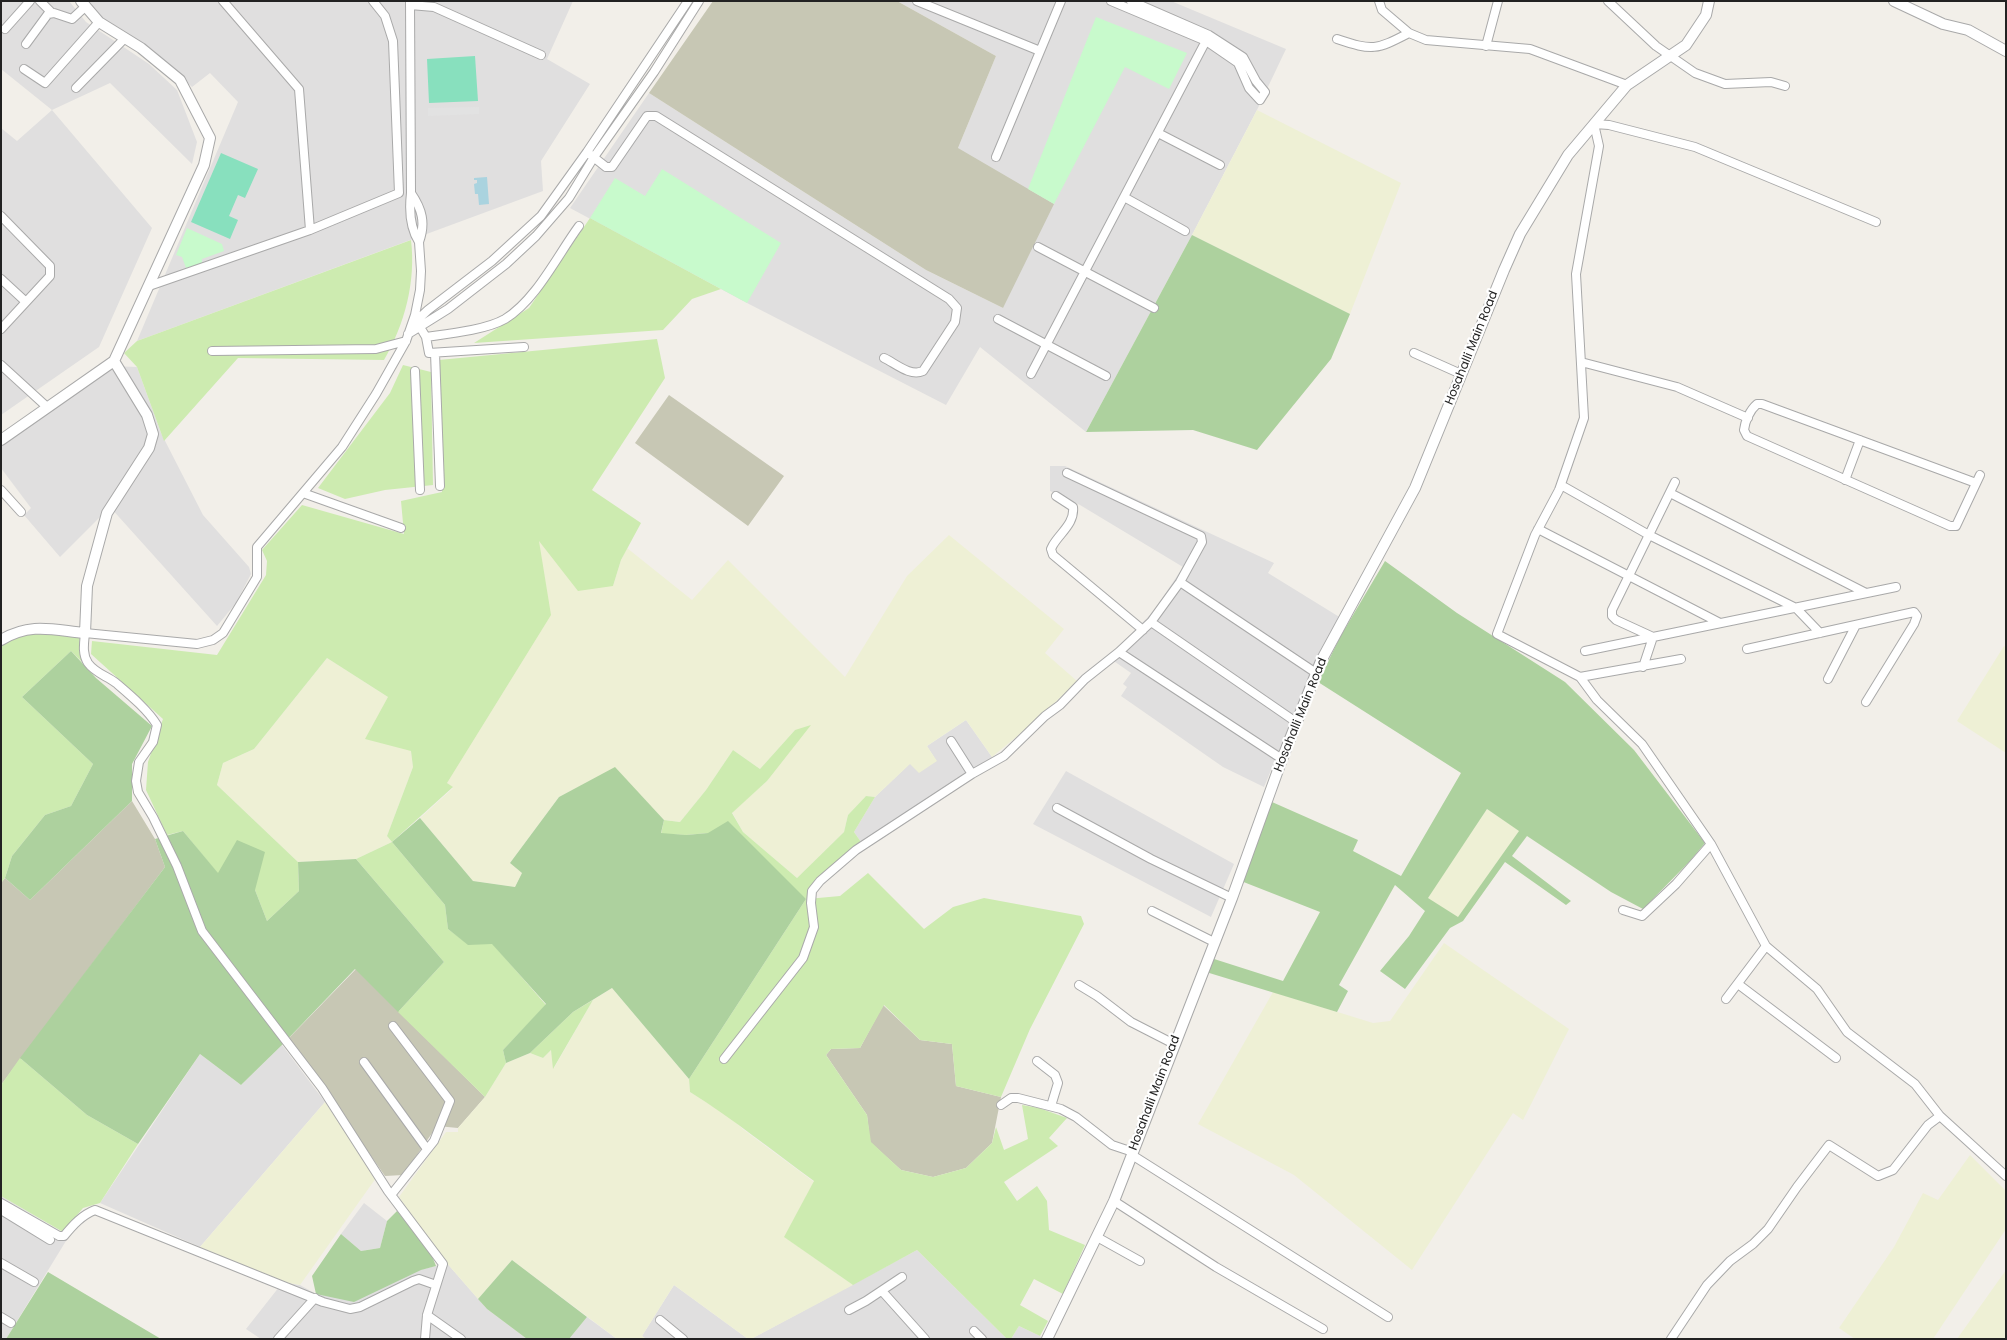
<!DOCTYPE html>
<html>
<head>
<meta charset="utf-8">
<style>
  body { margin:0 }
  #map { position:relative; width:2007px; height:1340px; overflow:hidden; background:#f2efe9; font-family:Poppins,sans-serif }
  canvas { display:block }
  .frame { position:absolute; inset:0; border:2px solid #222; pointer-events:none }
</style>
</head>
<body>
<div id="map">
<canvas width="2007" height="1340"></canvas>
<div class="frame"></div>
</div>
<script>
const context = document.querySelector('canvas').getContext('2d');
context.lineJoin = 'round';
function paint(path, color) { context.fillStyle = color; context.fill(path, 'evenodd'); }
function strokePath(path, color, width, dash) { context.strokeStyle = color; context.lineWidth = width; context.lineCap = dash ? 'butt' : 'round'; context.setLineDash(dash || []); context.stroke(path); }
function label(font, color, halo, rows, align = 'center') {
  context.font = font + ' Poppins,sans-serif'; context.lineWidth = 4.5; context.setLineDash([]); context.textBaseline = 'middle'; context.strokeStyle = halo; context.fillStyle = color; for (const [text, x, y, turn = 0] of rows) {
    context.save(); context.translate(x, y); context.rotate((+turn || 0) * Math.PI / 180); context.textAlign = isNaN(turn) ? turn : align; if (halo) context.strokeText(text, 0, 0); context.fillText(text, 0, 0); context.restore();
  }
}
paint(new Path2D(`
  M1,1H69L86,22L149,64L177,90L197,142L192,164L110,83L52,110L152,228L99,347L1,415V128L17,141L52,110L1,69Z
  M86,1H573L547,59L590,84L541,161L543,191L137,341L238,102L210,73L192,87L153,50L102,18Z
  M897,1H1171L1286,49L1257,110L1192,235L1086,432L980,347L946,405L747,303L570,208L649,93L926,270L1003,308L958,148L996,56Z
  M111,366L137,367L161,433L203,515L249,567L251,574L236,603L217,626L110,507L60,557L24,515L31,508L1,468V443Z
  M1050,466H1065L1274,563L1268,573L1341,618L1314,666L1264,787L1223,767L1121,696L1127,687L1123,684L1131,673L1108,657L1153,612L1183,567L1080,505L1050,491Z
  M966,720L992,757V761L861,842L854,832L875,797L910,763L936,761L927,746Z
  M1066,771L1234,864L1211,917L1033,824Z
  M282,1045L325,1102L200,1247L100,1203L200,1054L241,1085Z
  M1,1196L69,1236L6,1339H1Z
  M364,1203L387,1221L380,1248L361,1251L341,1234Z
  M917,1250L1007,1339H751Z
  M445,1261L487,1309L527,1339H261L246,1329L283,1282L300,1285L316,1294L436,1266Z
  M674,1285L748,1339H646L642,1336Z
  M587,1317L617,1339H569Z
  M1019,1326L1040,1336L1043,1339H1011Z`), '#e0dfdf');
paint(new Path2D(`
  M713,1H897L996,56L958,148L1054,204L1003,308L926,270L649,93Z
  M669,395L784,476L748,526L635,443Z
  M132,801L155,839L165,867L1,1085V883L5,878L30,900Z
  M356,969L485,1097L458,1128L437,1126L403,1175L385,1176L289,1038Z
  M883,1005L920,1040L952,1044L956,1086L1001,1097L992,1143L966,1168L933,1177L901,1170L870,1142L867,1115L826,1055L831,1049L860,1048Z`), '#c7c7b4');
paint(new Path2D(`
  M1257,110L1401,183L1350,314L1192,235Z
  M949,535L1064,629L1045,653L1077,681L1038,719L992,757L966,720L927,746L937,761L919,773L910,764L875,797L866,796L848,815L844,832L797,878L743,832L732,812L767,781L795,730L760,769L733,750L706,790L680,822L664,820L615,768L559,797L510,863L522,873L515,887L473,881L420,818L453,788L447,783L538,540L613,586L621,560L627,548L692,600L728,560L845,677L907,576Z
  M2004,646L2006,647V753L1957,721Z
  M327,658L388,697L411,751L413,767L387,836L392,842L356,859L298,862L217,785L223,763L254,749Z
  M1487,809L1520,831L1458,918L1427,898Z
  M1444,943L1569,1029L1523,1120L1513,1113L1412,1270L1294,1175L1198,1124L1273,992L1373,1023L1390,1021Z
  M612,988L689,1079L690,1092L730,1117L744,1130L814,1182L785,1237L853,1285L751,1339H748L674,1285L642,1336L646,1339H617L512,1260L478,1299L445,1261L399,1197L446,1132H458V1128L485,1097L506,1063L530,1053L543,1058L551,1050L554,1068L593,1000Z
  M325,1102L376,1178L300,1285L283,1282L200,1247Z
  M1970,1155L2006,1191V1229L1933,1339H1855L1839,1328L1894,1247L1923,1193L1938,1200Z
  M2006,1270V1339H1957Z`), '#eef0d5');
paint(new Path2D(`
  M590,218L721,289L692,299L663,330L474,343L529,308Z
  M411,240C416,281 405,324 384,360L238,358L164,441L137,367L124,353L137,341Z
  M657,339L665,378L592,490L641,523L621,560L613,586L578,591L539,541L551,615L447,783L453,787L392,842L445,905L448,929L468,944L492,943L546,1005L503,1050L506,1063L485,1097L398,1012L444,962L356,859L392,842L387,836L413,767L411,751L365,739L388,697L327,658L254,749L223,763L217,785L298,862L299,891L267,921L255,890L218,874L183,831L167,835L146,790L148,762L163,719L91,654L92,641L217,655L266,575L267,561L262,550L302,505L404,534L401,501L442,492L439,360Z
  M403,365L431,372L433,485L385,490L345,499L318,488L390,393Z
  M50,630L80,637L79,648L82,662L71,651L22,697L93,764L71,806L45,815L12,856L5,878L1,883V644L16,634Z
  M811,725L767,781L732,813L743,832L797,878L844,832L848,815L866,796L875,797L854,832L861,842L812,887L807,899L840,896L868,873L924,929L953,907L984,898L1081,916L1084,924L1030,1029L1001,1097L956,1086L952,1044L920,1040L884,1005L860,1048L831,1049L826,1055L867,1115L871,1142L901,1170L933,1177L966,1168L992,1143L996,1127L1004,1150L1028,1139L1022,1105L1039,1108L1067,1118L1049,1138L1058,1146L1004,1182L1017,1201L1037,1186L1047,1201L1049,1230L1085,1245L1063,1294L1034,1279L1020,1305L1048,1321L1040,1336L1019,1326L1011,1339H1007L917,1250L853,1285L784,1237L814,1181C773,1151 733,1119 690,1092L689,1079L806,899L708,833L686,835L661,834L664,820L680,822L706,790L733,750L760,769L795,730Z
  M593,1000L553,1069L551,1050L543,1058L530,1053L573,1012Z
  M20,1058L87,1115L138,1144L100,1203L83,1208L63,1232L1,1196V1085Z`), '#cdebb0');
paint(new Path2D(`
  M1192,235L1350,314L1331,359L1257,450L1193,430L1086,432Z
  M1385,561L1457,613L1565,682L1634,750L1705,843L1690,861L1643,909L1611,892L1527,836L1512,856L1571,901L1566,905L1505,862L1463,921L1450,928L1405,989L1380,971L1409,936L1425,911L1395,885L1339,985L1348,991L1337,1012L1206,972L1211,958L1283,981L1320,912L1241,881L1272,802L1358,840L1353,851L1401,876L1461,773L1318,682L1340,637ZM1487,809L1519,831L1458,917L1428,898Z
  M71,651L96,678L152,726L132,764V801L30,900L5,878L12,856L45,815L71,806L93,764L22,697Z
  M615,767L664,820L661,833L686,835L708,833L728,821L806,899L689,1079L612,988L573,1012L530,1053L506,1063L503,1050L546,1004L492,944L468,945L448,929L445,905L392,842L420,818L473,881L515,887L522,873L510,863L559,797Z
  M183,831L218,873L237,840L265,852L255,890L267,921L299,891L298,862L356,859L444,962L398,1012L355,969L282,1045L241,1085L200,1054L138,1144L87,1115L20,1058L165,867L155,839Z
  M397,1211L430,1251L436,1266L421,1270L354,1302L316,1294L312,1276L341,1234L361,1251L380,1248L387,1221Z
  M512,1260L587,1317L569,1339H527L487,1309L478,1299Z
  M48,1272L161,1339H6Z`), '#add19e');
paint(new Path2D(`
  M1096,17L1187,53L1169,89L1125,67L1054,204L1028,189Z
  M662,169L781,243L747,303L590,218L615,178L645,196Z
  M187,228L222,244L224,251L202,259V264L186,268L182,257L176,255Z`), '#c8facc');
paint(new Path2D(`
  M475,56L478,101L429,103L427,59Z
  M221,153L258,169L245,198L238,195L229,216L238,220L230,239L191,222Z`), '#88e0be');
paint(new Path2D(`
  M479,107V114L428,116V108Z`), '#e2e2e2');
paint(new Path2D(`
  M487,177L489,204L479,205L478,194H475L474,184L477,183V180H474V178Z`), '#aad3df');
const minor = new Path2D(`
  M40,1L52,13
  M223,1L299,89L310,230
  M410,1L411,193
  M917,1L1040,51
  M1111,1L1206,41L1238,63L1249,88L1260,100L1265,92L1256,81L1243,57L1209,35L1131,1
  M1379,1L1382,10L1409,33L1426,40L1530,49L1627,85
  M1608,1L1656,46L1695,73L1725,84L1771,82L1785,86
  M410,5L434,7L541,55
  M5,29L30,1
  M1337,39C1373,51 1376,50 1409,33
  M26,44L48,14L54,13L72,19L86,6
  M1486,46L1498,1
  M24,69L45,83L99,22
  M76,88L125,38
  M1158,133L1220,165
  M587,152L606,167H612L647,116H656L949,299L957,308L955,322L923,371C910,377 895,363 884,358
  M996,157L1061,1
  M411,193C422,209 426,223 419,242C410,228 409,210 411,193Z
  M1124,197L1185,231
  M1,216L50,266V276L1,329
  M419,242L421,271L420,290L415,315L406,341L376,394L342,447L257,547V577L223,633L213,640L197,644L85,633C84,643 82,654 88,663C95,673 107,676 116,683C130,695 148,710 157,725L153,742L139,762L136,781L138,792L153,817L177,866L202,931L322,1088L388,1191L443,1264L427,1315L425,1339
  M1038,247L1154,308
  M1,279L26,302
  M149,286L310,230L399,193L393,41L385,16L373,1
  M998,319L1106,376
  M412,325L428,310L492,261L541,216L587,152L688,1
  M420,327L426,337C447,334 486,330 505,319C536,300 557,256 579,226
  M408,334L448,309L506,264L536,236L569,198L594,157L654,72L699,1
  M426,337L429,353L524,347
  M212,351L376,349L406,341
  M435,353L440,486
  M1414,353L1461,374
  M1581,362L1677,387L1748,418
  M1,365L47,407
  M415,371L420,490
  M1031,374L1209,35
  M1845,480L1860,440
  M1976,483L1762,404H1757C1750,410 1745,421 1744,430L1747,436L1950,526H1956L1980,475
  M1561,485L1649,535L1796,608L1820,633
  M1,490L21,512
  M303,493L401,528
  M1670,493L1866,593
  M1056,496L1073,507C1075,523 1060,533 1053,545L1051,549L1053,555L1143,630
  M1538,529L1720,623
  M1180,582L1316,673
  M1151,622L1296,722
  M1653,637L1616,620L1612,616V610L1675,482
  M1747,649L1914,612L1917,616L1914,624L1866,702
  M1585,651L1896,587
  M1119,652L1282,759
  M1643,667L1653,637
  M1580,677L1681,659
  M1828,679L1856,625
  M951,741L972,774
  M1057,808L1151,859L1232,898
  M1711,844L1642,744L1597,700L1580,677L1497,634L1535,535L1559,490L1584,418L1576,274L1599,146L1594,124L1609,125L1695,147L1876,222
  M1623,910L1642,916L1676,884L1711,844L1766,946L1726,999
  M1152,911L1214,942
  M1766,946L1817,989L1847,1032L1915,1084L1940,1116L2006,1176
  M1738,984L1836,1058
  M1079,985L1097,996L1131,1022L1174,1044
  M724,1059L803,958L814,927L811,903L812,891L820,881L856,850L972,774L1004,756L1045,716L1060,705L1085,679L1119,652L1151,622L1180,582L1202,542L1201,536L1067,473
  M1037,1061L1055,1075L1058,1083L1051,1106
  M364,1062L427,1149
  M1001,1105L1011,1098H1018L1061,1109L1076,1117L1112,1145L1133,1152
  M1132,1155L1388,1317
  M391,1195L434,1141L450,1101L393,1026
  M1114,1201L1216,1267L1323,1329
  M1,1203L59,1236H64C73,1225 82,1215 95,1210L323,1302L350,1309L360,1307L413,1281L419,1279L436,1285
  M1,1210L50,1240
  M1097,1237L1140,1261
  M1,1263L34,1282
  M882,1291L925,1339
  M849,1310L866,1301L902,1277
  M427,1315L461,1339
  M1,1317L11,1323
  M660,1320L683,1339
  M974,1331L982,1339
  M278,1339L315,1298
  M1671,1339L1707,1285L1730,1261L1753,1244L1768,1229L1797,1187L1829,1145L1878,1176L1893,1170L1928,1125L1940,1116`);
const tertiary = new Path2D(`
  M1894,1L1943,24L1968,30L2006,51
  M1,440L114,361L204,165L210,138L180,80L141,48L99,22L81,1
  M1,640C31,622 53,630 85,633L87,586L107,513L149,448L153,434L147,415L114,361
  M1047,1339L1114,1201L1232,898L1282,759L1321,661L1415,488L1504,270L1520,234L1568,155L1627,85L1686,45L1706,15L1709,1`);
strokePath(minor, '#a9a9a9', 10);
strokePath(tertiary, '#a9a9a9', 12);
strokePath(minor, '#fff', 8);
strokePath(tertiary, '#fff', 10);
label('12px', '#222', '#fff', [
  ["Hosahalli Main Road",1472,348,-68],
  ["Hosahalli Main Road",1301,715,-68],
  ["Hosahalli Main Road",1155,1093,-69]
]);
</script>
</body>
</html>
